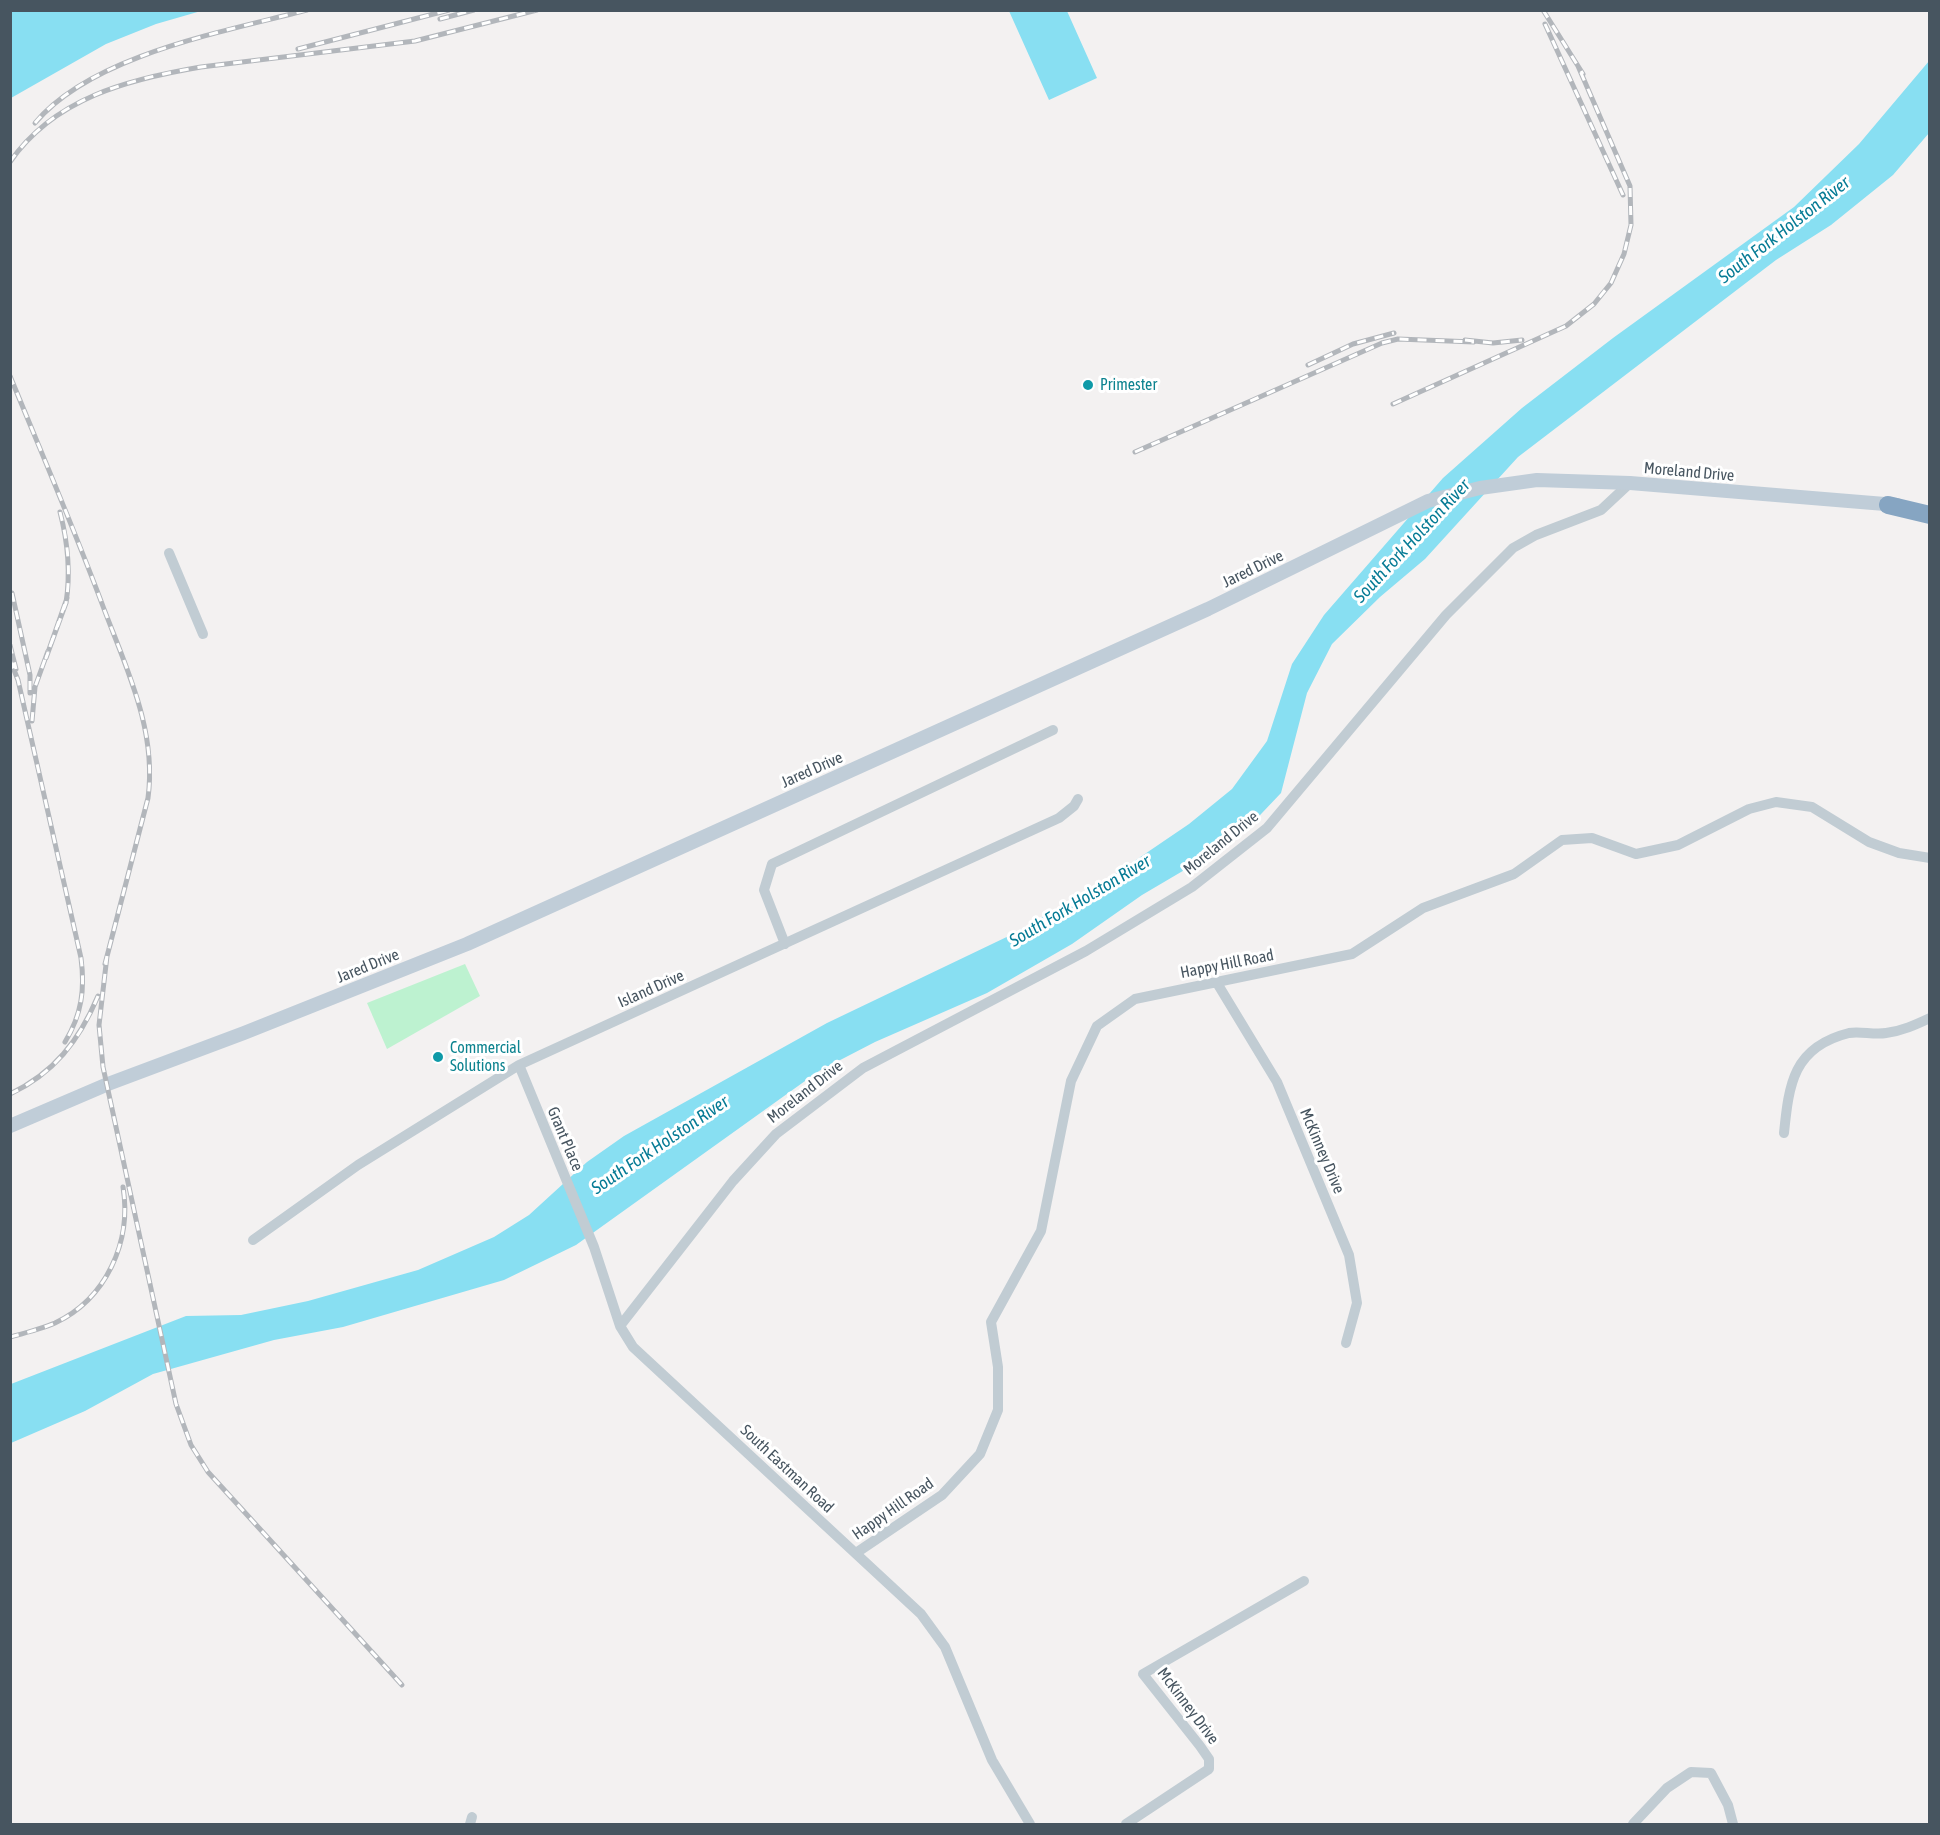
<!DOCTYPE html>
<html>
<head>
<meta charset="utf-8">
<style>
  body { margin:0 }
  #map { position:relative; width:1940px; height:1835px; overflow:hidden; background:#f3f1f1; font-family:"Asap Condensed",sans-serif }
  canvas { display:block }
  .frame { position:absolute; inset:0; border:12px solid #475560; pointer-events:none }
</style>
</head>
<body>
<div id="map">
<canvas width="1940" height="1835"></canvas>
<div class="frame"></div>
</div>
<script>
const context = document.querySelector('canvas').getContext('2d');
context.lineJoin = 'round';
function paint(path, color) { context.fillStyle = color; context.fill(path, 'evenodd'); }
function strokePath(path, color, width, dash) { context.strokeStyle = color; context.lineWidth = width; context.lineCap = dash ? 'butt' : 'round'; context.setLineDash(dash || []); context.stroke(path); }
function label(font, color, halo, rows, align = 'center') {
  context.font = font + ' "Asap Condensed",sans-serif'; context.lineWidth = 6; context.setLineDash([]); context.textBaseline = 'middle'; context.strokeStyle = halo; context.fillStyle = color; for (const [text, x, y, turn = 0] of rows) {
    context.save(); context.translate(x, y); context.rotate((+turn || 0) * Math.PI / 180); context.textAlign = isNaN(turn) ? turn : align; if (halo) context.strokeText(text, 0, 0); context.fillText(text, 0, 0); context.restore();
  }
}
paint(new Path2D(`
  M465,964L480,996L387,1049L367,1003Z`), '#bdf2d0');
paint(new Path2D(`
  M11,10H201V11L156,24L106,44L11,98Z
  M1009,11H1067L1097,78L1049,100Z
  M1929,61V133L1893,175L1831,225L1776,260L1518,457L1425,559L1380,597L1332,644L1307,693L1281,793L1243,833L1215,852L1142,895L1072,944L987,993L875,1042L819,1071L576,1245L504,1280L343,1327L274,1340L153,1374L85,1411L11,1443V1384L186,1316L241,1315L308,1301L418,1270L494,1237L529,1215L587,1162L624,1136L827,1023L1015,933L1108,879L1189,824L1232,789L1267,741L1292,664L1324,615L1443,478L1522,408L1613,338L1794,207L1859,144Z`), '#88dff2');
strokePath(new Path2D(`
  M169,553L203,634
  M785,944L764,890L772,864L1053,730
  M1217,983L1277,1082L1349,1255L1357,1303L1346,1343
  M519,1065L594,1247L620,1326L633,1347L921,1614L945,1647L992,1760L1030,1824
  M1784,1133C1789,1084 1793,1047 1849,1033C1860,1031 1874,1035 1886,1033C1902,1031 1915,1025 1930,1018
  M253,1240L358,1165L519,1065L1059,818L1074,806L1078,799
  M620,1326L733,1181L776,1134L863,1068L1086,951L1192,887L1267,828L1446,615L1513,548L1536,535L1601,510L1630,483
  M856,1553L942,1495L980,1454L998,1410V1367L991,1322L1041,1231L1071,1081L1097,1026L1135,999L1352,954L1423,908L1514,874L1562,840L1592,838L1636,854L1678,845L1749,809L1776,802L1812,807L1869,842L1899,853L1930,858
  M470,1824L472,1817
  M1126,1824L1209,1769V1759L1200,1746L1143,1674L1304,1581
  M1633,1824L1667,1788L1691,1772L1711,1773L1728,1805L1733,1824`), '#c1ccd3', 10);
strokePath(new Path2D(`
  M10,1126L108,1084L244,1033L467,944L1208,609L1428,501L1480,488L1537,480L1630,483L1897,505`), '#c0cdd8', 14);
strokePath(new Path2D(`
  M1888,505L1930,515`), '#86a5c2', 18);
const rail = new Path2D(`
  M1543,10L1583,74
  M440,19L474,10
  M1545,24L1623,195
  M298,49L449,10
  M35,123C92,55 223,32 307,10
  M10,162C54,98 129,79 201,67L415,41L537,10
  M1465,340L1493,343L1522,340
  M1308,365L1353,344L1394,333
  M10,376C42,454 75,531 104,609C127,670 157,731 148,798L105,964
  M1393,404L1566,326L1594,304L1611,283L1624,254L1631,225L1630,186L1578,66
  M1135,452L1382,343L1398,339L1474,342
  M60,512C68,543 71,571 66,603L46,658L67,598
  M12,593L30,675V693
  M10,645L16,669
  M10,660L18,680L81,958C85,989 82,1014 65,1042
  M32,721L35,687L48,651
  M107,956L99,1025L103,1067L176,1404L191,1445L208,1472L402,1685
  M10,1094C54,1073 79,1041 98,996
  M10,1337C25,1333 41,1329 55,1323C106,1299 132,1242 123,1187`);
strokePath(rail, '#b2b6bb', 5);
strokePath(rail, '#fff', 3, [9]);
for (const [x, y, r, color] of [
  [1088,385,6,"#0f9aa8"],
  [438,1057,6,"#0f9aa8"]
]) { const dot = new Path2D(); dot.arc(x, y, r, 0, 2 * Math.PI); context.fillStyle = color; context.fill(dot); strokePath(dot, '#fff', 2); }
label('16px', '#0d838f', '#fff', [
  ["Primester",1100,385],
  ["Commercial",450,1048],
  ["Solutions",450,1066]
], 'left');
label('16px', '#475560', '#fff', [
  ["Moreland Drive",1689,472,5],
  ["Jared Drive",1253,569,-26],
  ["Jared Drive",812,770,-24],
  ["Moreland Drive",1221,843,-39],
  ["Happy Hill Road",1227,964,-11],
  ["Jared Drive",368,966,-22],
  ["Island Drive",651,989,-24],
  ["Moreland Drive",805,1092,-38],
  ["Grant Place",565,1139,67],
  ["McKinney Drive",1322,1151,67],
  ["South Eastman Road",787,1469,43],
  ["Happy Hill Road",893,1509,-35],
  ["McKinney Drive",1188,1706,53]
]);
label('italic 18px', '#067b95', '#fff', [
  ["South Fork Holston River",1784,230,-38],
  ["South Fork Holston River",1412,541,-47],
  ["South Fork Holston River",1080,901,-31],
  ["South Fork Holston River",660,1145,-34]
]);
</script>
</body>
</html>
